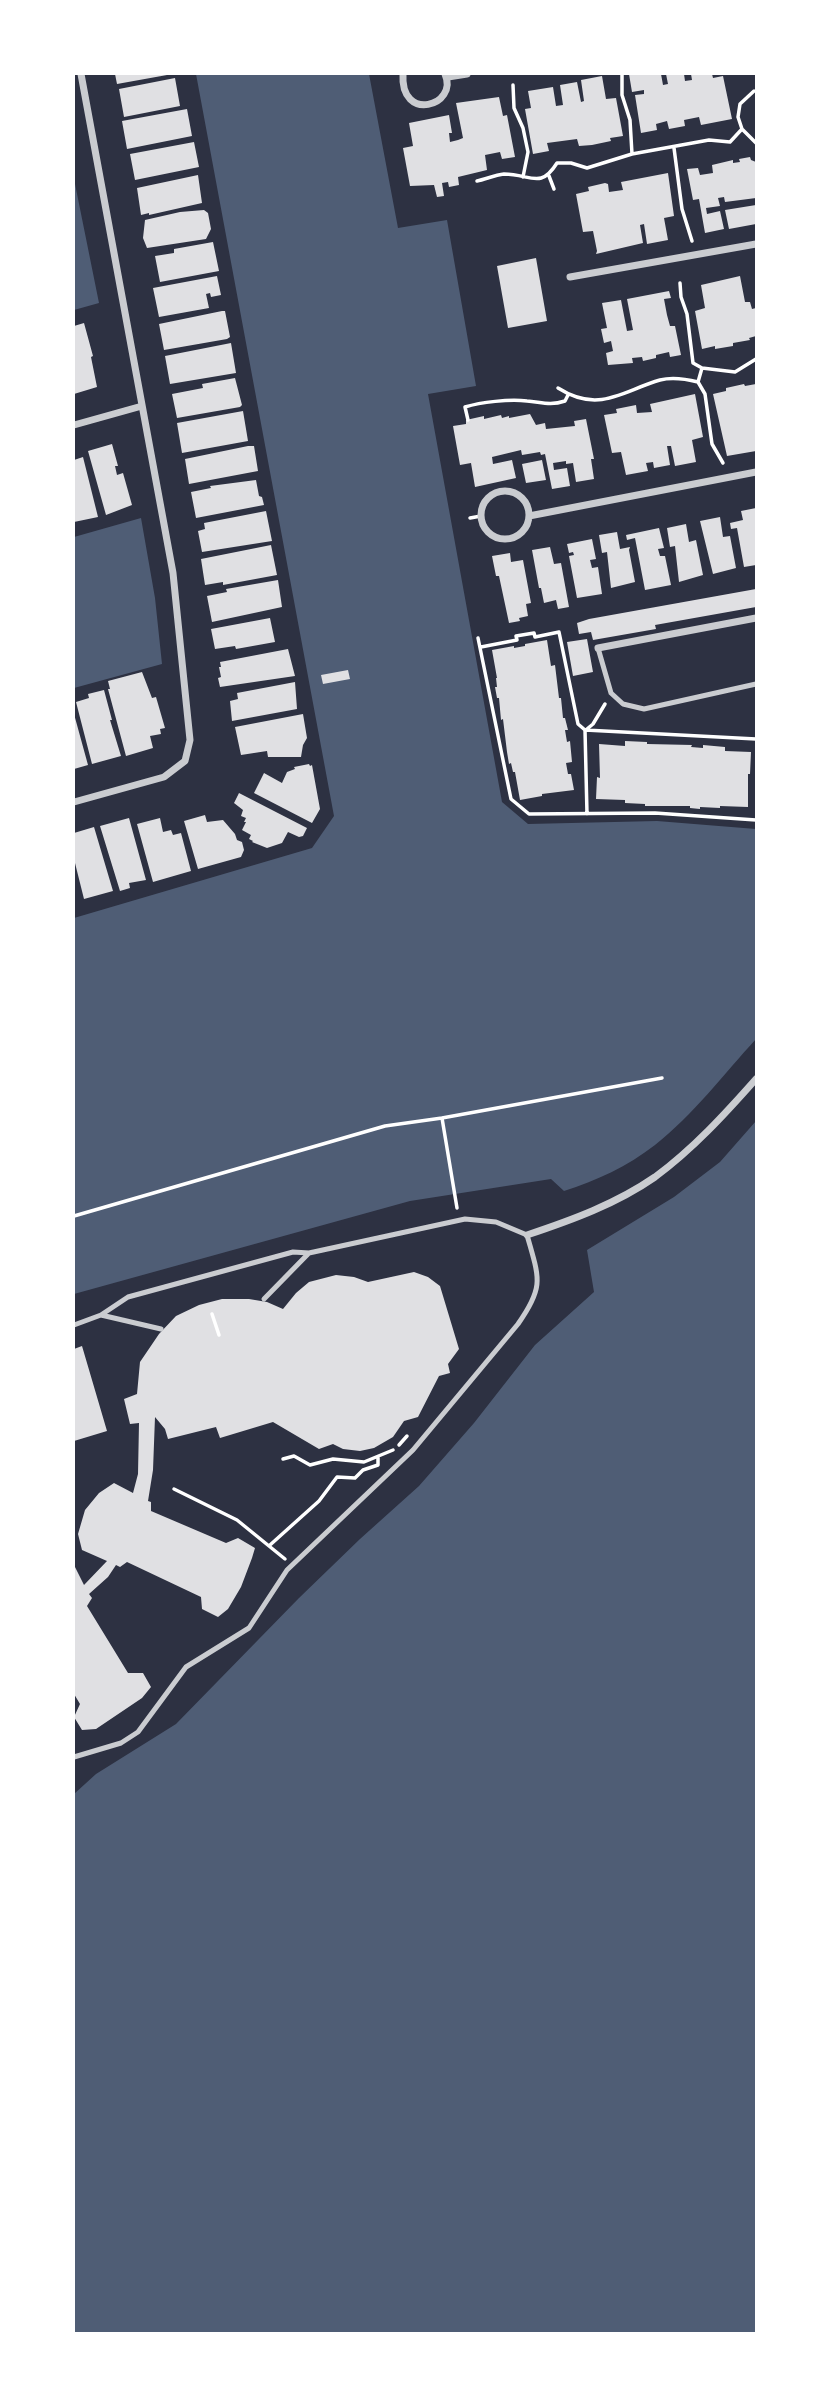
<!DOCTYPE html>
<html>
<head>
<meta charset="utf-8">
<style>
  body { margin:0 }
  #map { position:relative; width:830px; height:2407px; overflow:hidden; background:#2d3142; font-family:"Space Grotesk",sans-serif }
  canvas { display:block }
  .frame { position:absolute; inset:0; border:75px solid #fff; pointer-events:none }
</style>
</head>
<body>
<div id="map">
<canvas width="830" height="2407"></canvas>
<div class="frame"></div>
</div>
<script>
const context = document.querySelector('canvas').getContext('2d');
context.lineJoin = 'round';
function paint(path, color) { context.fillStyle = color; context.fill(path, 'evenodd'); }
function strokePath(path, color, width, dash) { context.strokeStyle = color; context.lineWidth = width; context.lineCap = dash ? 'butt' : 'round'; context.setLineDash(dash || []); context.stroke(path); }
paint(new Path2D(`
  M196,74H369L398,228L447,220L476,386L428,394L502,802L528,824L657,821L756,829V1039C724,1074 693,1115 655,1145C628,1166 596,1181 564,1191L551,1179L410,1201L74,1294V918L312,848L334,816Z
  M74,179L99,303L74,310Z
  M141,518L155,598L162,664L74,688V537Z
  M756,1121V2333H74V1794L96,1774L176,1724L299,1598L360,1539L419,1486L474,1423L535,1345L594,1292L587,1250L674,1197L720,1162Z`), '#4f5d75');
paint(new Path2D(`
  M115,74H167V75L117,84Z
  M629,74H661L663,85L668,84L666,74H684L685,81L692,80L691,74H712L713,78L723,76L732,119L701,125L699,117L684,120L685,126L669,129L667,121L656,124L657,130L641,133L635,95L644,94V90L632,92Z
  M602,76L606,99L616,98L623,136L610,138L611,141L592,145L579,146L577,139L547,143L549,151L533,154L525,109L531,108L528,91L553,87L556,106L563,105L560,85L577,82L581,102L584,101L581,80Z
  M175,78L180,106L124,117L119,89Z
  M499,97L503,116L507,115L515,157L502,159L500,152L485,155L487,170L458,177L459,185L449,187L448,182L442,183L444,196L437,197L434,185L410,186L403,148L413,146L409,123L449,115L452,133H449L450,142L458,140L463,138L456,103Z
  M187,109L192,136L127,149L122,121Z
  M194,142L199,167L135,180L130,154Z
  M750,157L751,160L756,162V198L725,202L724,197L718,198L720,206L706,208L707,214L720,211L724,229L705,233L699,199L693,200L687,169L698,168L700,175L713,173L712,165L733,160V163L740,162L739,159Z
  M668,173L674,216L664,218L668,240L647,244L644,224L640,225L643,243L596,254L597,251L593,231L583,232L576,194L589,191L588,187L605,183L608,184L609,192L623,190L621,182Z
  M198,175L202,203L149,215V213L141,215L137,188Z
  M756,205V224L729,229L725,210Z
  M204,210L208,213L211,229L206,239L147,248L143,238L145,220L180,212Z
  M213,242L219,271L160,282L155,256L174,253V249Z
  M536,258L547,321L508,328L497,266Z
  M217,276L221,295L211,297L210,293L206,294L209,308L159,317L153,288Z
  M740,276L745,302H750L752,309L756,308V336L749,338L750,340L733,343V346L715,349V346L702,349L695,311L705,308L701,285Z
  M669,291L671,298L664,299L667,315L670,326H675L681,355L670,357L669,352L656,355V358L643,361L642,357L632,358L633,363L608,365L606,353L613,351L611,341L604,343L601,329L607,328L602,303L621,300L627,331L633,330L627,299Z
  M222,311H225L230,337L227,339L164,350L159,324Z
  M84,323L93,356L91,357L97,387L74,394V326Z
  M231,343L236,373L170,384L165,356Z
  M235,378L242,405L240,407L177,418L172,394L203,388L202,384Z
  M744,384L745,386L756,384V451L727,456L713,394L726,391V388Z
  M695,394L703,437L692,440L696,462L675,466L671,446H667L670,465L654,468L653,462L646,463L648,471L626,475L621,452L612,453L604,415L617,413L616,409L636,405L637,413L652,412L650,404Z
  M243,411L248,441L182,453L177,423Z
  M530,414L536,425L545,423L546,429L575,426L574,421L586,419L594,459H591L594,479L576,482L573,463L566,464V461L553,463L554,470L567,468L570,486L552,489L545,454L541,455L540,452L522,455L521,450L492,457L493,464L512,460L516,478L475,487L471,463L460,465L453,426L466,424V420L484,416V419L501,415L502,418L509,416V418Z
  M112,444L118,466H115L117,475L123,473L132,505L106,515L88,451Z
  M248,446H254L258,471L189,484L185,459Z
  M83,457L98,517L74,522V460Z
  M542,460L546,480L526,483L522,464Z
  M256,480L259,496L262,497L264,505L196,518L191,492L211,488L210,486Z
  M756,508V565L744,567L737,528L731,529L730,523L743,520L741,511Z
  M266,511L272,541L202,552L198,531L205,529L204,523Z
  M720,517L723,537L730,536L736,568L713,574L700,521Z
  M686,524L689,542L696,540L703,575L679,582L675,546L670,547L667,528Z
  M659,528L664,548L658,549L660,556H665L671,585L645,590L635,538L627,540L626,535Z
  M617,532L620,549L630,547L629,550L635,582L611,588L607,552L602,553L599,535Z
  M592,539L596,559L590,560L592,568L598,567L602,594L577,598L569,556L574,555L573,552L569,553L567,544Z
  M271,545L277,575L223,585V582L205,585L201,559Z
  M550,547L554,564L561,563L569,607L558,609L556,600L544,603L541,588H539L532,550Z
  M510,553L511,562L523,560L531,603L526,604L528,616L519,618L520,621L509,623L499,576H496L492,556Z
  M278,580L282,607L212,622L207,596L227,592L226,589Z
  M756,589V607L655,625L656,629L593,640L591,632L579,634L577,623L589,619Z
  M270,618L275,642L236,649L235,646L215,649L211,629Z
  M587,639L593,672L573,676L567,642Z
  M547,640L551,666L555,665L559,698H561L563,718H565L568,730H565L567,742L570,741L572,762L566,763L568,774H571L574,790L542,794V796L520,800L515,772H513L511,763L509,764L507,752L503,719L501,720L499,698H497L495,687H497L496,678H497L492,650L514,646V648L525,646V644Z
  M288,649L295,676L220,687L218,678L221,677L219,667H221L220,662Z
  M348,670L350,679L323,684L321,675Z
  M142,672L152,698L156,697L165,728L160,729L161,734L150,736L153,748L126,756L108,689H110L108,681Z
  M295,682L297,709L232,721L230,701L238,699L237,693Z
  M104,690L112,720H110L121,756L92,764L76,702L89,698L88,694Z
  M74,714L88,765L74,769Z
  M303,714L307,738L303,745L301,757H268L267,751L241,755L235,727Z
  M625,741L647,742V744L692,745L691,747L703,748V745L725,747V751L751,752L750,774H748V807L720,806V808L700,807V809L690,808V806H645V804L625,803V800L596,799L597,777L600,778L599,744L625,746Z
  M309,764L310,766L312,765L320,809L312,823L254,793L264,773L282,783L287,772L295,769L294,767Z
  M239,793L307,828L303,836L299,837L288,832L282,843L267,848L252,842L253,841L249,839L251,835L242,830L246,822H244L246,818L241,816L243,810L234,803Z
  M205,815L207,822L223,820L235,834L237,840L242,842L244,850L241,857L198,869L184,821Z
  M129,818L146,880L129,883L130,888L120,891L100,826Z
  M160,818L163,832L171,830L173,835L181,833L191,871L153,882L137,824Z
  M94,827L113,891L84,899L74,859V833Z
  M414,1272L428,1277L440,1286L459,1349L448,1364L450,1373L439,1376L418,1417L404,1421L393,1437L374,1448L360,1451L343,1449L333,1444L319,1449L273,1422L220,1438L216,1427L168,1439L165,1429L155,1417L153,1470L148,1501L151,1502V1511L226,1543L238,1538L255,1548L252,1558L241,1587L228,1609L218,1617L202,1609L201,1597L127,1562L120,1567L116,1565L108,1577L89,1594L92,1598L87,1606L128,1673H143L151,1687L142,1698L96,1729L82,1730L74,1717L80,1704L74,1694V1565L84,1585L107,1561L82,1550L78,1534L85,1510L99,1493L114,1483L133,1493L138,1474L139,1423L130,1424L124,1399L137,1394L140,1362L159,1334L176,1316L199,1305L222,1299H249L267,1302L283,1309L296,1293L309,1282L336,1275L354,1277L368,1282Z
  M82,1346L107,1431L74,1441V1349Z`), '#e0e0e3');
strokePath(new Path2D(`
  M622,74V95L630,120L632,154
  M513,85L514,108L523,128L528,152L523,177
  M742,129L738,117L740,104L754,91
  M674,148L682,209L692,241
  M549,176L554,189
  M477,181C486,179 495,175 504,174C531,174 540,190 557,163H571L587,168L632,154L709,140L730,142L742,129L756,143
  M680,283L681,297L687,314L693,363L702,368
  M558,388C599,414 622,391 660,380C672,377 686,379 698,382
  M468,420L465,407C481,402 509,399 527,401C541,402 550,406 565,401L568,395
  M723,463L712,444L705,394L698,382L702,368L735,372L756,359
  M470,518L481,516
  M478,638L511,799L529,814L655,813L756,820
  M481,647L517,640L516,636L534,633L535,637L559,632L578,724L585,730L587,814
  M587,729L593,724L605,704
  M585,730L756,739
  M442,1118L662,1078
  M74,1216L385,1126L442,1118L457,1208
  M212,1314L219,1335
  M399,1445L407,1436
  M283,1459L294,1456L310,1465L333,1459L364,1462L393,1450
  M174,1489L237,1520L285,1559
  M270,1545L319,1501L337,1477L355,1478L363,1470L378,1465V1458`), '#fff', 3.5);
strokePath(new Path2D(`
  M598,648L611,693L623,704L644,709L756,684
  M264,1299L308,1254
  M101,1315L161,1329
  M74,1325L101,1315L128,1297L293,1252L309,1253L465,1219L496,1222L527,1235C539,1278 545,1286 518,1324L413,1450L287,1570L249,1628L186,1667L138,1732L121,1743L74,1757`), '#caccd0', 5);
strokePath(new Path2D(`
  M403,74C400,123 459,106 445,74
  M448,77L467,74
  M570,277L756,244
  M74,425L142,406
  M481 515a24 24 0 1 1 48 0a24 24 0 1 1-48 0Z
  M529,516L756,472
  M598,648L756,618
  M74,802L164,777L185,761L190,740L173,573L81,74
  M527,1235C572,1220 616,1204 655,1177C693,1149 725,1114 756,1079`), '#caccd0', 7);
</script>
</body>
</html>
